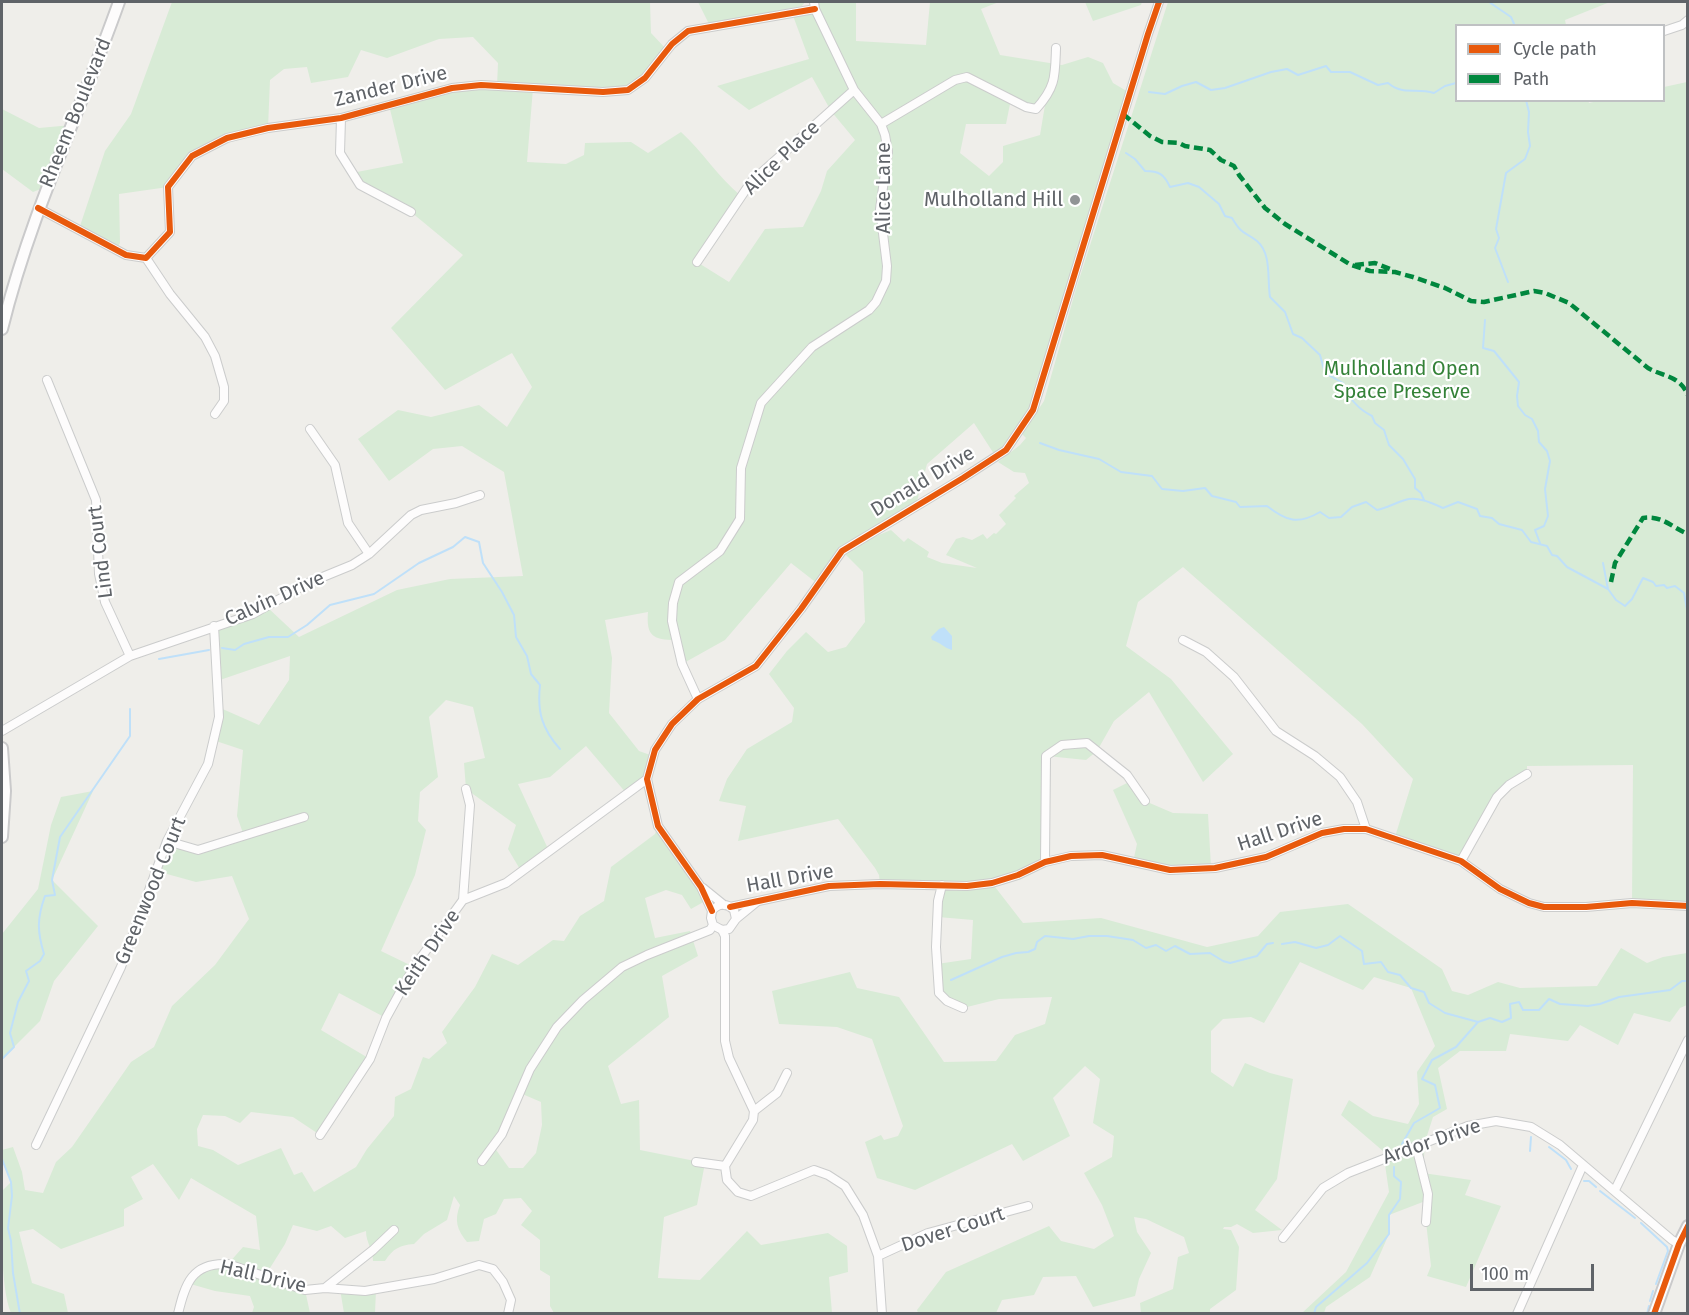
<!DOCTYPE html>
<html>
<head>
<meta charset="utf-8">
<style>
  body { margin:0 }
  #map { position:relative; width:1689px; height:1315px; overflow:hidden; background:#efeeea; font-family:"Fira Sans",sans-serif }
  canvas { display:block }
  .frame { position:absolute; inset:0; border:3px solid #5f6368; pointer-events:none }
  .legend { position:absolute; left:1455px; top:24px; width:210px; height:78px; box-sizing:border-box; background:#fff; border:2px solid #bfc1c3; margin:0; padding:8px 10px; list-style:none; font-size:18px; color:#5f6368 }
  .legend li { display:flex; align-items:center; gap:12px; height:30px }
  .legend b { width:30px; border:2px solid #bfc1c3 }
  .scale { position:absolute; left:1470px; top:1264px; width:124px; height:27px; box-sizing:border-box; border:3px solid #5f6368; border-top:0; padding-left:8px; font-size:18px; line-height:21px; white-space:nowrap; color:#5f6368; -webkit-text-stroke:4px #fff; paint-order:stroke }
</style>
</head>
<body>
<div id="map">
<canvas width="1689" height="1315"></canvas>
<div class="frame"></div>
<ul class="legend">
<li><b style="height:8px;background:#e8590c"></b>Cycle path</li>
<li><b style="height:8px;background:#00873e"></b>Path</li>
</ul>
<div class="scale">100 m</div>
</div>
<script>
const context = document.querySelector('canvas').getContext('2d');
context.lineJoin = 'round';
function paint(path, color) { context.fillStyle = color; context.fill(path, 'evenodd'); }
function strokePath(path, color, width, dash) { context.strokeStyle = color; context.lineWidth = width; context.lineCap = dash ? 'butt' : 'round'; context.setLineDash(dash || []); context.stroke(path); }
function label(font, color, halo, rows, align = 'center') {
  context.font = font + ' "Fira Sans",sans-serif'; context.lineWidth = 4.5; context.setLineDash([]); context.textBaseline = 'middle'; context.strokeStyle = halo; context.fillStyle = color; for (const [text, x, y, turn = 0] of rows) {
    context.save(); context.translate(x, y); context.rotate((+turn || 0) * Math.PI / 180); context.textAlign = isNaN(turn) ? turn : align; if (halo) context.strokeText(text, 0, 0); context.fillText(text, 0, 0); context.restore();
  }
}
paint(new Path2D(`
  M172,2H650L651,33L667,50L628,90L533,88L527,162L566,164L584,155L585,143L631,142L648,153L681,132C703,152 718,177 741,196L697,262L729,282L765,229L803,227L821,191L827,171L855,140L831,111L812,77L749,110L717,86L809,59L792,13L815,9L814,2H856V41L926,45L930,2H999L981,9L1000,55L1062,65L1088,57L1103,63L1113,83L1130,93L1033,410L996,457L974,423L927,464L916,505L847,548L891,530L904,542L908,538L929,552L927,557L942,563L977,568L946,555L956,539L963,537L972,540L983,534L987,539L994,533L996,534L1006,524L999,515L1016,498L1014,496L1029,483L1025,473L1014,472L998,462L1020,445L1026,438L1022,434L1044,401L1076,289L1168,2H1610L1565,20L1566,25L1456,26V100H1588L1589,103L1602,100H1664V87L1687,82V900L1680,906L1632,903L1633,765L1527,766V774L1509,785L1461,861L1394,840L1413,779L1362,724L1183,567L1138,602L1126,646L1171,679L1233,754L1203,782L1149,692L1114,721L1097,751L1086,760L1047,756L1045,862L992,883L1023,923L1101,918L1207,947L1258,936L1280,912L1348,904L1442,969L1452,991L1468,995L1498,982L1520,988L1597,986L1621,948L1647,963L1663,957L1687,953V1005L1680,1008L1670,1022L1634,1013L1618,1045L1580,1025L1568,1041L1510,1034L1506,1051H1460L1438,1068L1447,1109L1433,1117L1425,1142L1423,1173L1471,1180L1465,1195L1501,1206L1466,1287L1427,1276L1431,1266L1426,1222L1428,1200L1389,1215V1234L1370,1277L1326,1307L1324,1313H1302L1346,1272L1389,1192L1383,1151L1341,1115L1349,1100L1373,1116L1408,1124L1419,1104L1417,1072L1435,1046L1411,988L1374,977L1363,990L1300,962L1264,1023L1251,1017L1223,1019L1211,1031V1072L1233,1087L1245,1063L1270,1073L1293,1079L1277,1179L1255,1210L1282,1230L1253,1233L1237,1224L1231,1227H1224L1223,1229L1231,1230L1239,1247L1236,1290L1210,1309V1313H1141L1140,1303L1173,1289L1178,1257L1189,1253L1184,1237L1146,1219L1134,1217L1137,1232L1151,1253L1139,1279L1135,1296L1093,1307L1076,1276L1043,1277L1034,1295L1002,1300L996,1313H918L917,1310L946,1272L1049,1226L1061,1241L1094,1249L1114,1236L1102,1205L1084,1173L1112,1157L1114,1136L1093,1123L1100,1079L1085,1066L1053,1098L1070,1136L1023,1161L1012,1144L915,1190L877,1178L865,1142L881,1135L884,1140L898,1136L903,1126L872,1039L837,1027L779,1024L772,991L850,972L857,988L899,997L944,1062L996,1061L1015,1035L1045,1024L1052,997L999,999L963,1008L939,993L937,964L971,959L973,920L938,917L942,886L880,884L879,875L875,868L838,819L738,841L746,806L719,801L727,779L747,749L792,722L794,708L769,674L787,651L806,632L828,652L846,647L865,622L863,572L842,551L818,584L791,563L725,640L682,664L676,640C653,640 646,636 648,612L605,620L612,658L609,713L639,751L653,756L647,779L627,794L586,746L550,777L518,784L549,851L521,871L508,849L516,825L466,789L464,763L485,758L473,707L446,700L429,717L438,777L420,792L418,821L426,830L415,875L381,951L414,967L386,1018L339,993L321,1030L370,1059L320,1135L293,1117L251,1112L240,1123L225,1116L203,1115L197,1129L198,1146L213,1150L238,1165L281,1148L294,1175L302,1172L314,1192L356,1167L367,1149L394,1116L395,1097L411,1089L423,1057L429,1059L447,1043L442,1032L475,987L492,954L518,965L553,940L564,941L580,916L604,901L611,867L655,834L658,826L707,900L691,909L682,895L666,890L645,898L655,938L690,931L698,956L662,976L669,1017L608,1066L621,1104L639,1100L640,1150L705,1163L697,1205L664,1217L658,1278L700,1280L747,1231L761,1245L828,1233L847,1246L848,1272L829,1277L832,1313H554L550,1306V1276L540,1270V1240L521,1225L532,1211L521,1198L504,1199L496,1214L484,1219L479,1241L467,1242C457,1230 454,1220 460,1205L454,1196L447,1220L424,1234L414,1244C399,1245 393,1249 385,1261H373C373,1249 366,1243 366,1231L345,1238L331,1226L317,1231L293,1225L285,1244L265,1276L305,1290L310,1313H252L254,1307L250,1296L215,1291L187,1283L194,1274L228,1264L243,1247L260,1250L256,1216L191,1178L179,1200L153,1164L131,1177L143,1199L124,1209V1226L61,1249L33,1229L19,1232L32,1283L64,1294L68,1313H11C0,1287 2,1223 2,1191L11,1182L2,1161V1150L13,1147L22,1172L25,1190L43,1193L56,1162L72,1147L131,1062L154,1047L172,1006L215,965L249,919L232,876L196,882L156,871L167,841L198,850L244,836L237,816L243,750L213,740L218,707L259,725L289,680L290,656L217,681L214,626L266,606L299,637L397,590L450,579L523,576L504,472L462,446L433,449L389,481L358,439L398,410L431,417L479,405L507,427L532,387L512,353L445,390L391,328L463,255L411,212L360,185L352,173L403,163L389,105L452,88L497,86L498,63L473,37L439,39L387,58L361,50L348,77L311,83L307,67L284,69L270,80L268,128L227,138L192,156L168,187L119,194L120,243L116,249L79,229L105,151L131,114ZM1011,99L1036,109L1046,99L1040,135L1003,146V162L989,176L960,153L966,124H1006ZM520,1093L541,1102L542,1125L536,1153L523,1168H509L494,1147Z
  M698,2H805L802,6L709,24Z
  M1085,2H1142L1141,5L1093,21Z
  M2,109L39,128L72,125L46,187L33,192L2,169Z
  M1131,781L1145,801L1173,813L1208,814L1211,867L1170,870L1133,862L1137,844L1113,790Z
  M93,791L52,880L98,926L54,981L40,1021L2,1059V934L38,889L51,825L61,797Z
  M340,1289L376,1290L375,1313H344Z`), '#d8ebd6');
paint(new Path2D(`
  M944,627L952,636V650C944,648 940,642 932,640L931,637L939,629Z`), '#bfe0f9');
strokePath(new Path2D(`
  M1489,2L1511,17L1515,26
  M1149,92L1165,94L1182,86L1196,82L1211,90L1225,88L1271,72L1287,69L1298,75L1326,66L1331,72H1350L1378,85L1388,83C1404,96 1415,87 1434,93L1445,86L1456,83
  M1126,153L1135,159L1145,171C1159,171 1164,174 1170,187L1188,183L1199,187L1219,204L1225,216L1232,218C1242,235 1244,231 1257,241C1272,254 1267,279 1270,297L1285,312L1293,334L1302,338L1320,355L1325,373L1343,383C1348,397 1358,409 1372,416L1375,423L1384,430L1389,445L1403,459L1415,479V488L1421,493L1424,500
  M1508,282L1495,248L1499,238L1496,229L1506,173L1525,159L1530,146L1528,132L1529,112L1526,100
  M1485,320L1483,348L1494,351L1519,382L1517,396L1518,406L1525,415L1532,419L1538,431L1539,442L1547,451L1550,461L1545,489L1548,516L1544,526L1535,530L1540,543
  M1040,443L1059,450L1099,459L1121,472L1152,476L1162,489L1183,491L1205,488L1212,496L1236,502L1240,507L1267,506C1286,521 1298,525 1320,512L1329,518L1341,517L1352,507L1366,502L1377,510C1387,508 1395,503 1405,500C1417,496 1432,503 1443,508L1458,502L1477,509L1480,516L1492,518L1499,524L1522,530L1531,542L1547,546L1552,555L1557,556L1567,567L1608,589L1616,600L1625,606L1632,599L1643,578L1653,582L1656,586L1664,585L1667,588L1675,586L1684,593L1688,615
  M1603,563L1608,589
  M222,648L235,650L244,644L269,637H288L307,625L330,605L374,594L419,563L453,547L465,537L479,542L483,563L502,592L514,615L516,637L527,656L531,674L540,685C537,712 542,729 560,749
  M159,659L209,650
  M1282,944L1295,942L1316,948L1328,945L1340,936L1362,951L1364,964L1381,962L1388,972L1400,975L1411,988L1424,992L1429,1003L1445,1013L1478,1022L1490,1018L1502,1022L1511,1018L1510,1004L1519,1002L1523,1010H1539L1549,999L1560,1004L1588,1006L1600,1004L1619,997L1670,990L1682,981H1688
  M951,980L1002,957L1016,953L1028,952L1035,949L1037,942L1045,936L1073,939L1089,936H1107L1133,940L1146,948L1156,945L1166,951L1175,946L1190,954L1210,953L1223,961L1230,963L1257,956L1267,944L1273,943
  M2,1059L14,1047L10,1033L18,1002L29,981L26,971L40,961L44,954C37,931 37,918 45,896L55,895L52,880L60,837L130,736V709
  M1402,1144L1414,1123L1440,1108L1435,1085L1422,1079L1432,1060L1456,1047L1478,1022
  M1549,1147L1566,1160L1571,1169
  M1530,1151L1531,1137
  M2,1159L11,1182L12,1196L8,1228L11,1241L13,1273L20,1314
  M1584,1181H1589L1596,1187
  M1600,1191L1635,1218
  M1641,1223L1667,1247L1668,1251L1656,1284
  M1687,1257L1688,1255
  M1650,1301L1653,1291
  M1314,1314L1316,1307L1367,1263L1389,1234V1215L1400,1199L1401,1182L1394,1176V1167
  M1647,1314L1649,1306`), '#bfe0f9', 2);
const street = new Path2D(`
  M1664,31L1682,25L1688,20
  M341,118L340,153L360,185L411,212
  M881,124L955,80L967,77L1026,107L1036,109C1056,87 1055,76 1056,48
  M38,208L126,255L146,258L170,232L168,187L192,156L227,138L268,128L341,118L452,88L481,85L603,92L628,90L645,78L672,44L688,31L815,9
  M146,258L170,294L205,337L215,356L224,387V401L215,414
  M697,262L751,182L854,90
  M47,380L96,500L99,574L105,602L130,656
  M310,429L335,465L348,523L369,554
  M1183,640L1206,652L1234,677L1276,731L1315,756L1340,777L1357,802L1366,829
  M698,699L682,664L672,621L673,603L679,582L720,551L740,519L741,468L761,403L812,347L869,310L876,302L886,281L887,266L880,209L888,152L885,135L881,124L854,90L815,9L814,2
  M2,731L130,656L253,614L308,583L352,565L369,554L411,515L421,510L456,503L480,495
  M167,841L198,850L304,817
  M1461,861L1497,797L1509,785L1527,774
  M1045,862L1046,756L1062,745L1087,743L1127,775L1145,801
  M942,885L938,901L936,947L939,993L947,1001L963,1008
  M703,888L724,905
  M463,900L470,805L466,789
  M730,907L829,886L880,884L967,886L992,883L1018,875L1045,862L1071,856L1102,855L1170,870L1215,868L1266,857L1322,833L1344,829H1366L1461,861L1500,889L1529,903L1544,907H1586L1632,903L1688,906
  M712,911L701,887L658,826L647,779L655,750L672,724L698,699L756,666L801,609L842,551L963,478L1006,450L1033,410L1148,34L1159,2
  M736,919L734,910C727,903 718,903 712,911L711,918L713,925L722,930L729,929L736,919L758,901
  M722,930L725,936V1041L729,1058L754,1111L753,1120L725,1166L727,1180L738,1192L751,1196L814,1170L828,1175L845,1186L863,1215L878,1256L882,1314
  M754,1111L777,1093L787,1073
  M320,1135L370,1059L386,1018L414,967L463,900L506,883L647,779
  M36,1145L121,967L167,841L208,764L219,717L214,626
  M1416,1146L1428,1194L1426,1222
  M482,1161L502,1134L530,1069L557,1027L583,1000L622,967L647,955L710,930L713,925
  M696,1162L725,1166
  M1615,1190L1688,1040
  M1283,1238L1323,1188L1348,1173L1468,1126L1496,1121L1531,1127L1560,1145L1672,1240L1679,1244
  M878,1256L928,1233L1028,1206
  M325,1288L373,1250L394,1230
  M178,1314C185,1284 192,1262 228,1264L305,1290L325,1288L365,1291L434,1279L479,1265L493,1269L503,1282L511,1300L508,1314
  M1517,1314L1583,1165`);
const secondary = new Path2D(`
  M2,329C30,215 80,112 119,2
  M2,748L5,791L2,837
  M1654,1314L1679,1244L1688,1226`);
strokePath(street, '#cbcccc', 10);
strokePath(secondary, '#cacacb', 14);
strokePath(street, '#fdfcfc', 8);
strokePath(secondary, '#fdfcfc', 10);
strokePath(new Path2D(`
  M1123,114L1150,136L1162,142L1179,143L1185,146L1210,150L1221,160L1234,166L1239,175L1265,208L1285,224L1351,265L1370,271L1395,272L1413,277L1445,288L1471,301L1484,302L1534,291L1545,293L1569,303L1648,368C1664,377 1679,375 1688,395
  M1355,265L1375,263L1390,269
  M1611,582L1615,563L1643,518C1662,515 1671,527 1688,534`), '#00873e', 4.5, [9, 4.5]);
strokePath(new Path2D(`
  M38,208L126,255L146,258L170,232L168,187L192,156L227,138L268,128L341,118L452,88L481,85L603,92L628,90L645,78L672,44L688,31L815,9
  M730,907L829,886L880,884L967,886L992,883L1018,875L1045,862L1071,856L1102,855L1170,870L1215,868L1266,857L1322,833L1344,829H1366L1461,861L1500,889L1529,903L1544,907H1586L1632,903L1688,906
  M712,911L701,887L658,826L647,779L655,750L672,724L698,699L756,666L801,609L842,551L963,478L1006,450L1033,410L1148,34L1159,2
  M1654,1314L1679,1244L1688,1226`), '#e8590c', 6);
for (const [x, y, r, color] of [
  [1075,200,6,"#919496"]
]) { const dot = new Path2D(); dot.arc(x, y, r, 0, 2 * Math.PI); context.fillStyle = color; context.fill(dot); strokePath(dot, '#fff', 2); }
label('20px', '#5f6368', '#fff', [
  ["Zander Drive",391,87,-14],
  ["Rheem Boulevard",76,113,-68],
  ["Alice Place",782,158,-44],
  ["Alice Lane",884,188,-90],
  ["Donald Drive",923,482,-31],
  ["Lind Court",101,552,-97],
  ["Calvin Drive",275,599,-24],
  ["Hall Drive",1280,832,-18],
  ["Hall Drive",790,879,-10],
  ["Greenwood Court",151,891,-68],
  ["Keith Drive",428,953,-56],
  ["Ardor Drive",1432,1142,-19],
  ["Dover Court",953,1230,-18],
  ["Hall Drive",263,1277,13]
]);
label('20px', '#5f6368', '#fff', [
  ["Mulholland Hill",1063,200]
], 'right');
label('20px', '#348238', '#fff', [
  ["Mulholland Open",1402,369],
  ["Space Preserve",1402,392]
]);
</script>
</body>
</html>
